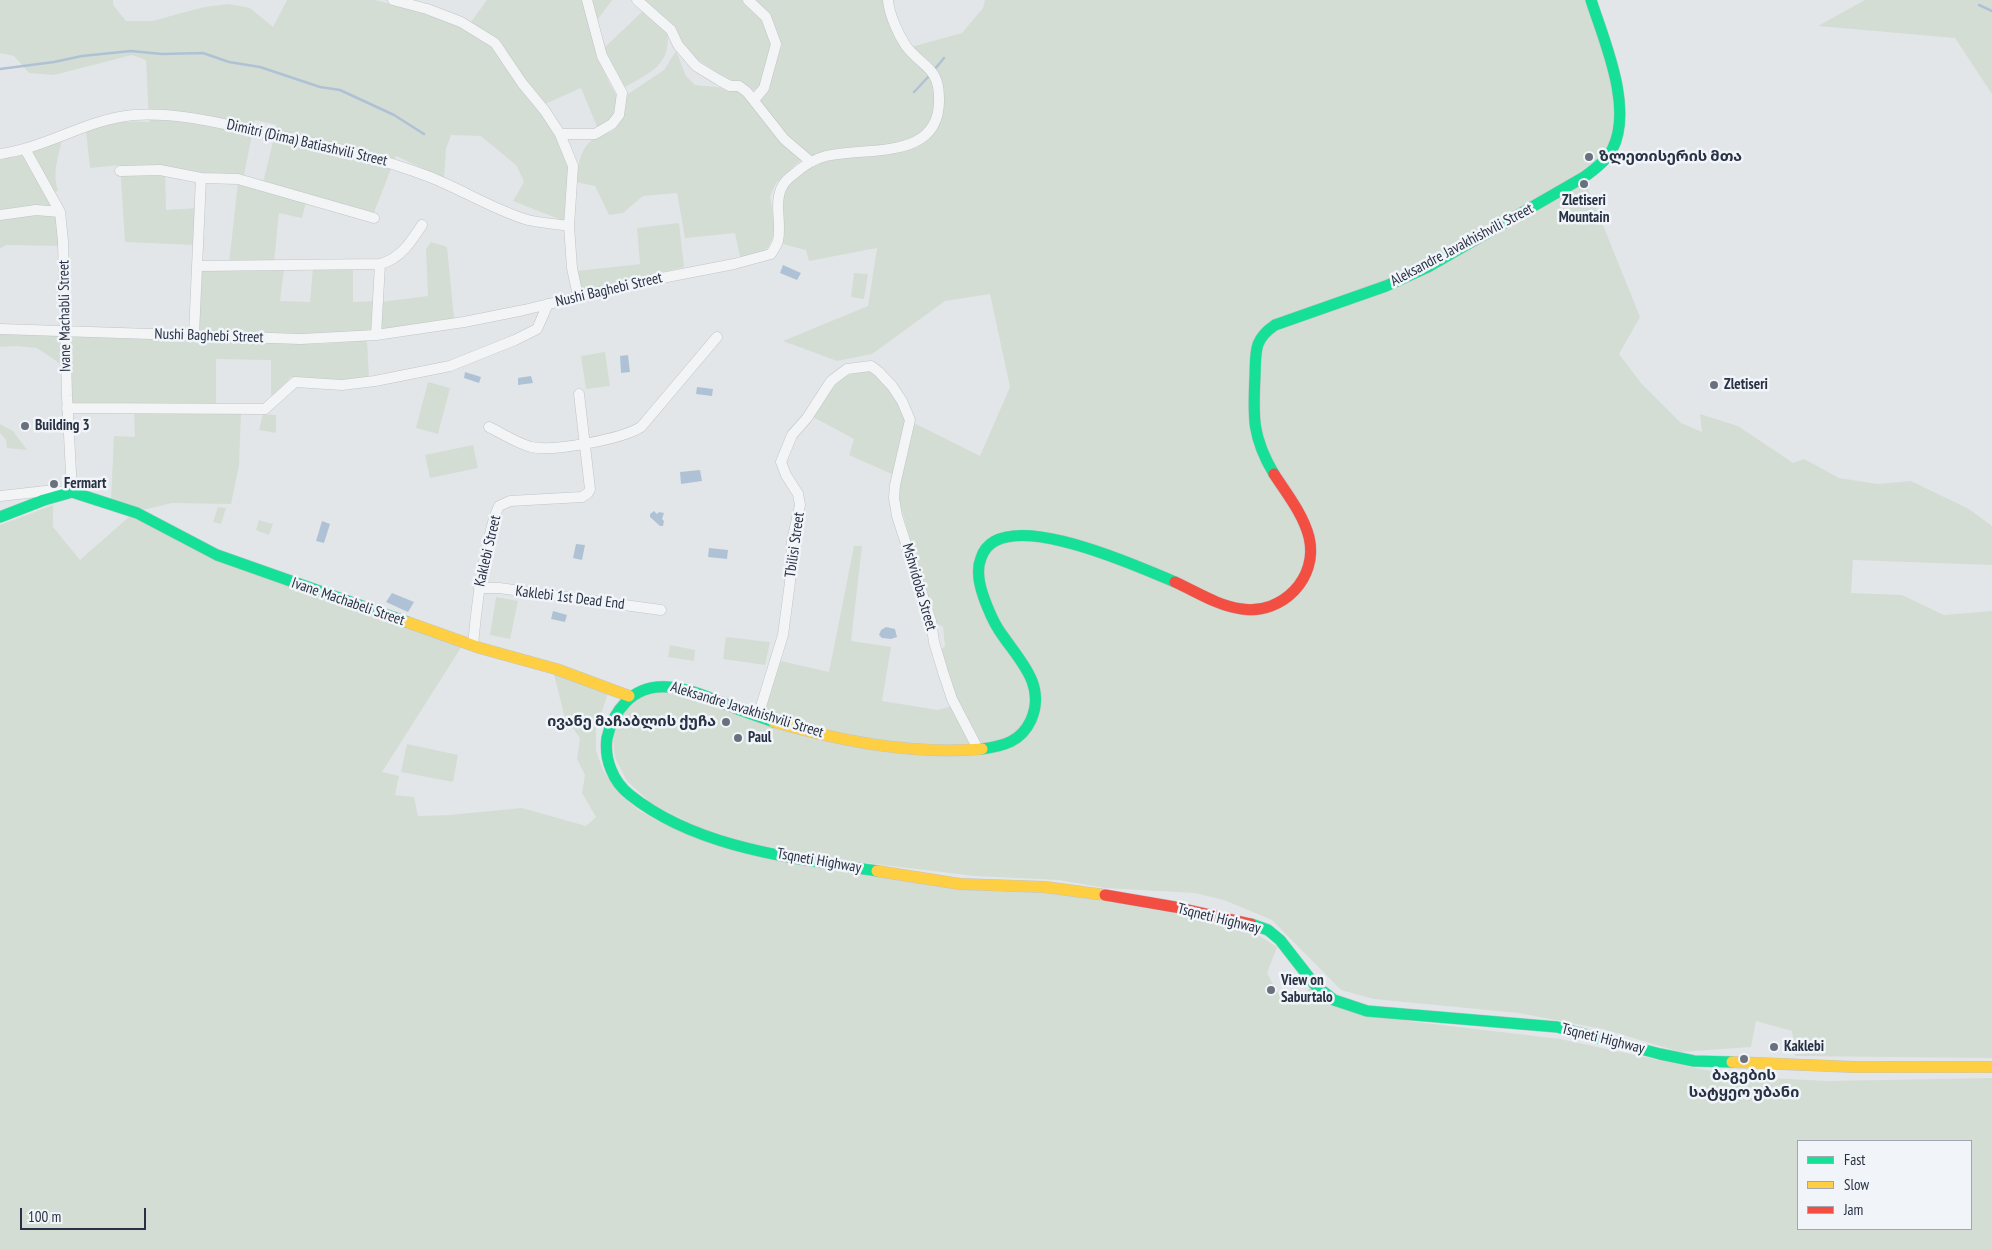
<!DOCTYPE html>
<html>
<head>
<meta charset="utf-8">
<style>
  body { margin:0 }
  #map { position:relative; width:1992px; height:1250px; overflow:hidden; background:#e3e6e9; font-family:"PT Sans Narrow",sans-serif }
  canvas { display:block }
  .legend { position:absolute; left:1797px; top:1140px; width:175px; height:90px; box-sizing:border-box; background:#f1f4f8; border:1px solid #a1a6b0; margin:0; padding:6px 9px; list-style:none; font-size:15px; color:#283244 }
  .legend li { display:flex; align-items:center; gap:10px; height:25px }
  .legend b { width:25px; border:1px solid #a1a6b0 }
  .scale { position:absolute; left:20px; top:1208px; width:126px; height:22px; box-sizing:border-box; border:2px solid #283244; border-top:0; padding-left:6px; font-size:15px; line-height:18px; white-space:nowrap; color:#283244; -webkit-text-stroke:4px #f1f4f8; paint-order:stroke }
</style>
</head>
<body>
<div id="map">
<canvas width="1992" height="1250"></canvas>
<ul class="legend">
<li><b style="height:6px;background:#16e098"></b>Fast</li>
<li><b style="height:6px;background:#ffcf43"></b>Slow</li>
<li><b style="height:6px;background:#f24e42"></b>Jam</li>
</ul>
<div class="scale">100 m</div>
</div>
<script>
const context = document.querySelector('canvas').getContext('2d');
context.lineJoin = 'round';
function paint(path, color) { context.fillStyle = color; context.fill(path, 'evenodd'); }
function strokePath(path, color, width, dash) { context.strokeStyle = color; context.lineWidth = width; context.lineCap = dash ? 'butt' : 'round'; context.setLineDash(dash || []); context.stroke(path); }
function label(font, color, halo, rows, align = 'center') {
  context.font = font + ' "PT Sans Narrow","Noto Sans Georgian",sans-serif'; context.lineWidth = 5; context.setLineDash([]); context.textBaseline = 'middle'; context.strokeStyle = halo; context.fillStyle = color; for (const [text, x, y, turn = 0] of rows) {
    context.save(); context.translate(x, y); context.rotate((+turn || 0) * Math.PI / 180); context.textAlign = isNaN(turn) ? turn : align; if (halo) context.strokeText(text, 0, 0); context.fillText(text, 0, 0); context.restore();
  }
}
paint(new Path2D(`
  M0,0H113V5L126,21H152L204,7L229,4L250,8L273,27L287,0H375L432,15L460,27L492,46L543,115L556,136L569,169L564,221L513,201L524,182L517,166L481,136L451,135L446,149L444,178L396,156L373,215L263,183L277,125L255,120L244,175L201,174L165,167L166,210L197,208L194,245L125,242L120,165L90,168L86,131C107,123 126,120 149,122L146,60L132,55L54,75L29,73L14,56L0,53Z
  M487,0H583L597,49L607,78L616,95V109L613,118L598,129L581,88L545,104L525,82L495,37L471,22Z
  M591,0H612L596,22Z
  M642,0H743L764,20L773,44L761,84L757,89L752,90L740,82L729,80L695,58Z
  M753,0H888L917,62L934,82L936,112L929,127L916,137L902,144L832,151L809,157L786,138L757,101L767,91L782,45L771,16Z
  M985,0H1591C1603,40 1634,111 1612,150C1605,161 1594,170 1584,178L1640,317L1619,354L1641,383L1681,423L1702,432L1700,414L1738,426L1793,463L1804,459L1839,478L1877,484L1911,481L1969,509L1992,526V565L1853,560L1851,593L1902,595L1944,615L1992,611V1058L1795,1056L1792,1031L1756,1021L1751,1047L1680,1052L1603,1029L1518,1013L1374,999L1341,990L1272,920L1224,900L1195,893L1105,888L1059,880L975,876L825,858L745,842L698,827L652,804L627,781L615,758L612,731L621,709L634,696L665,690L715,707L828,738L894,751L922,754L984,752L998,747C980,746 960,751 941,751C879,751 817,733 758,716L781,661L829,672L854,546H862L851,641L891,647L882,701L938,710L959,704L945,671L940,651L945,646L943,627L934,622L899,500L901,478L908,452L912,422L980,456L1010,387L990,294L945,301L872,354L837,361L783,341L868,306L877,248L809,261L806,250L786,245L778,241C778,225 775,200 782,185C785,181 790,178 793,175C802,166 814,159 826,156C861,147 918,160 935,120C940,109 941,94 938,82C933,67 918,62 911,47L962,33L983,8Z
  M1865,0H1992V94L1955,38L1818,26Z
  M644,10L667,30C672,65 651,72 625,87L621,88L604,48Z
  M676,51L686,76L695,85L738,89L802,159L776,183L770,196L775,226L773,237L769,246L763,252L740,257L735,233L685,238L677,193L643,196L623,213L609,215L595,186L576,182C578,165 580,147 596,137C602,134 609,134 614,130C626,120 623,106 628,94L664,70Z
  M62,140C58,158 52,173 58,191L48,193L57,215L60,246L6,245L0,249V160L24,155Z
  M238,182L306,202L302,218L279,213L274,262L229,263Z
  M679,223L684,267L580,291L577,271L640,264L637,228Z
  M431,242L447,247L454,318L378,331L381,302L428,296L426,249Z
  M313,268H353V302L374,301L372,333L305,337L198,330L200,270L284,269L280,301L310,302Z
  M854,273L868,274L864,299L851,297Z
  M0,332L61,334L62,365L37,348L17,346L0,347Z
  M69,334L321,344L367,340L369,377L341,382L291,377L271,398V360L216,359V405L71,403Z
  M605,352L610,386L586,389L581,356Z
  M864,370C876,373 883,380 890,390C896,398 904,408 905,418C906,434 897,458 894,475L849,455L854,439L813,417C826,396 837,375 864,370Z
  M428,382L450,388L438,434L416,428Z
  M134,412L241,413L239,465L231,504L172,503L143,510L111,499L114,436L135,437Z
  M263,414L276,415V433L259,430Z
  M0,424L13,431L27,450L7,448L6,440L0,433Z
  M473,445L478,468L430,478L425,455Z
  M53,505V527L80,560L131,515L462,646L382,772L399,776L395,795L414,797L418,816L449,815L522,808L586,826L596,817L582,793L585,775L577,759L580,738L565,718L553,671L608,693L596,729V751L603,770L620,795L640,811L660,822L718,843L1067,895L1216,920L1255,933L1277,947L1267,973L1282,1000L1297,999L1310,988L1408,1021L1560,1039L1715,1072L1748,1077L1827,1081L1992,1078V1250H0V525ZM1798,1141H1971V1229H1798Z
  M218,507L226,508L221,524L213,522Z
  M259,520L273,524L269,535L256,530Z
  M496,597L518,601L510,639L490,635Z
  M726,637L770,642L765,665L723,659Z
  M670,645L695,650L694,661L668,657Z
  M407,744L458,755L453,782L401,772Z`), '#d4ddd3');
paint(new Path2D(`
  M783,265L801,273L797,280L780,273Z
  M628,355L630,372L621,373L620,356Z
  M465,372L481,377L479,383L464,378Z
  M531,376L533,383L518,385V378Z
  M697,387L713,389L712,396L696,394Z
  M700,470L702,481L681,484L680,472Z
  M654,511L657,514L659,512L664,513L662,519L664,521L663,526H660L650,517V514Z
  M322,521L330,524L324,543L316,541Z
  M576,544L585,545L582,560L573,558Z
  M709,548L728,550L727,559L708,557Z
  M392,593L414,602L408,612L386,602Z
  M553,611L567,615L565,622L551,619Z
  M886,627L895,629L897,637L891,639L882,638L879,635L881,630Z`), '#afc2d5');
strokePath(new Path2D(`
  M1979,5L1992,11
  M0,69L54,62L82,56L131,51L162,54L203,53L229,62L260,67L320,87L340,90L394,115L424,134
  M934,70L944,58
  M914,92L930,75`), '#afc2d5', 2.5);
const street = new Path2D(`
  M393,0L427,9L461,22L495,43L522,83L545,111L560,134L573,166L569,226L572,268L578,296
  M637,0L671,30L678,45L696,66L719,80L730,86H739L747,92L784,139L811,162
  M748,0L766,17L776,44L764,88L754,100
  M560,134H595L612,124L619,115L622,93L602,56L587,0
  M0,154C47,148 87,119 134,115C179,112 223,124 266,133C323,145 375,156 430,177C463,190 494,210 528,220C541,223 556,224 569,226
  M120,171L160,170L201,178
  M0,215L36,210L60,212
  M198,266L380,264C400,259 411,242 422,225
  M0,329L301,339L376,335L464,322L524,310L636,283L734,264L771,254C773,250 777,245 778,241C782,222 773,202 783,185C785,181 790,177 794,174C803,166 814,159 826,156C867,146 941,162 939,98C939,67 922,67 906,46C898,34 889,14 888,0
  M194,334L201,178L238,179L374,218
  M376,335L380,264
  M67,408L265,409L295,382L342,385L375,381L450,366L515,340L537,329L548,304
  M489,427C503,434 517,443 531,447C553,452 622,439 641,427L717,337
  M0,496L46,491L72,492L67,396L63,241L60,212L25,149
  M479,588H499L661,610
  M473,646C476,611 480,577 488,543C491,530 493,518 499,506L510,501L582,497L588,493L590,489L579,394
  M758,716L783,635L790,582L792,541L800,505L798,494L786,475L781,462L792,435L807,418L831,381L847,369L871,366L879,372L892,386L902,401L910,420L895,485L894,498L897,516L931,621L934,642L943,672L952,699L978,749`);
const fast = new Path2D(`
  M1274,474C1252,437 1253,417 1255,376C1256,352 1253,340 1275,325L1386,286L1428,267L1584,177C1594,170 1606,161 1612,150C1634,108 1604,41 1591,0
  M0,517L44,500L72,492L137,513L217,555L407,622
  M774,722C761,717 748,713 735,708C702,695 656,671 626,702C616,712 610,724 607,738C604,759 613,782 630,795C698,849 794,858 877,871
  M982,749C1003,746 1021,742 1031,720C1046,686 1021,662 1003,636C996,627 991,616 987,606C981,591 975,573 981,558C999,502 1139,567 1175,582
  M1251,924L1268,930L1280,940L1315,985L1334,1000L1367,1011L1557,1027L1660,1054L1694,1061L1732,1062`);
const slow = new Path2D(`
  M407,622L480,648L556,669L629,696
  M774,722C841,741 911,755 982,749
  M877,871L960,884L1045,887L1105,895
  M1732,1062L1855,1067H1992`);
const jam = new Path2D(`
  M1175,582C1197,592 1218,606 1242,609C1282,615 1319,578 1309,537C1303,514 1287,494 1274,474
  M1105,895L1175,907L1251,924`);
strokePath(street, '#c1c4c7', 11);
strokePath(fast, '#c1c4c7', 12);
strokePath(slow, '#c1c4c7', 12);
strokePath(jam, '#c1c4c7', 12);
strokePath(street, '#f3f4f5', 10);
strokePath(fast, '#16e098', 11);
strokePath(slow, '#ffcf43', 11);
strokePath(jam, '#f24e42', 11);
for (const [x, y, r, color] of [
  [1589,157,5,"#69717e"],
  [1584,184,5,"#69717e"],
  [1714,385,5,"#69717e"],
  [25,426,5,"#69717e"],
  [54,484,5,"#69717e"],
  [726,722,5,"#69717e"],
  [738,738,5,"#69717e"],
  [1271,990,5,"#69717e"],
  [1774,1047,5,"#69717e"],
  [1744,1059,5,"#69717e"]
]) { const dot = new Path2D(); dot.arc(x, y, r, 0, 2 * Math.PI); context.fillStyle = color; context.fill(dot); strokePath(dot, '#f1f4f8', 2); }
label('15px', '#283244', '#f1f4f8', [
  ["Dimitri (Dima) Batiashvili Street",307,143,13],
  ["Aleksandre Javakhishvili Street",1462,245,-28],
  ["Nushi Baghebi Street",609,290,-13],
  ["Ivane Machabli Street",65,316,-91],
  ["Nushi Baghebi Street",209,336,2],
  ["Tbilisi Street",795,545,-82],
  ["Kaklebi Street",488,551,-77],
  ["Mshvidoba Street",919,587,74],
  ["Kaklebi 1st Dead End",570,598,7],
  ["Ivane Machabeli Street",348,602,19],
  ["Aleksandre Javakhishvili Street",747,710,17],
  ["Tsqneti Highway",819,861,10],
  ["Tsqneti Highway",1219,919,14],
  ["Tsqneti Highway",1603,1039,14]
]);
label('bold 15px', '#283244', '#f1f4f8', [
  ["ზლეთისერის მთა",1599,157],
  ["Zletiseri",1584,201,"center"],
  ["Mountain",1584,218,"center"],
  ["Zletiseri",1724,385],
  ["Building 3",35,426],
  ["Fermart",64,484],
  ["ივანე მაჩაბლის ქუჩა",716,722,"right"],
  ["Paul",748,738],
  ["View on",1281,981],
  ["Saburtalo",1281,998],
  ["Kaklebi",1784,1047],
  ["ბაგების",1744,1076,"center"],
  ["სატყეო უბანი",1744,1093,"center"]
], 'left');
</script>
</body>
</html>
